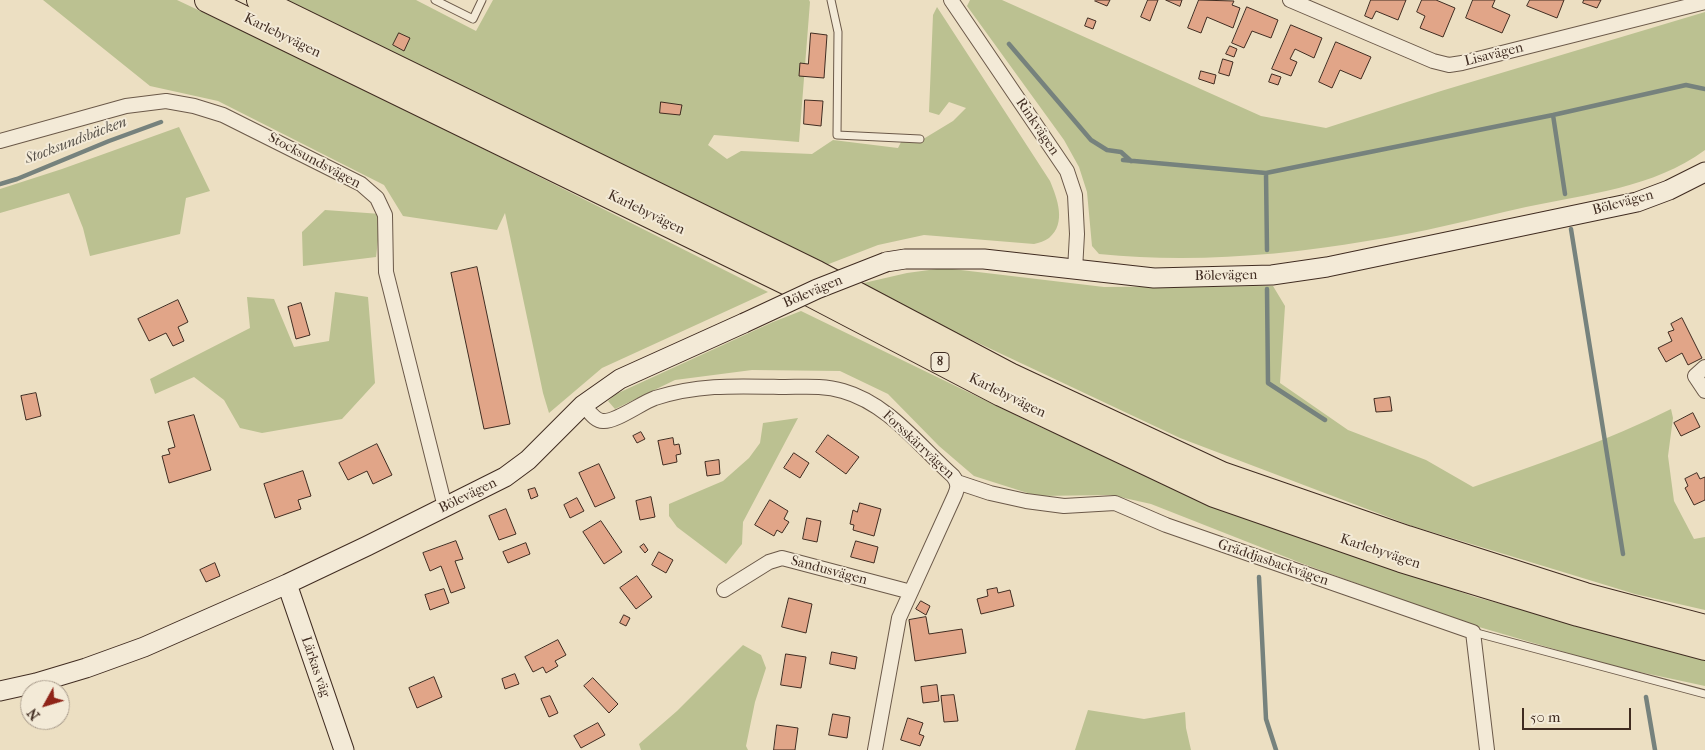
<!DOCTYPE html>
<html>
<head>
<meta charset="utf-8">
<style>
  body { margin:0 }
  #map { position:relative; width:1705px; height:750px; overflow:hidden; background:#ecdfc2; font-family:"IM FELL French Canon",serif }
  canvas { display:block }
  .north { position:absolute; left:20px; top:680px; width:50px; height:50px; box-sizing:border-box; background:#f3ead7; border:1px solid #ab9e8e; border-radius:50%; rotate:231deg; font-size:14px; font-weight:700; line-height:20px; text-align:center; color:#402c21 }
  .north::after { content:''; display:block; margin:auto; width:18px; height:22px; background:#8f2418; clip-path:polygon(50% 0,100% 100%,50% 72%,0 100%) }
  .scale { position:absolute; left:1522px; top:708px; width:109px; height:22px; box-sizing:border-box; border:2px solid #402c21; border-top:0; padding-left:6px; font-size:15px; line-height:18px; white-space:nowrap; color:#402c21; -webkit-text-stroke:4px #f3ead7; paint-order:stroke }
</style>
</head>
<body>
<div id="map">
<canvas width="1705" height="750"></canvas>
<div class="north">N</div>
<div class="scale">50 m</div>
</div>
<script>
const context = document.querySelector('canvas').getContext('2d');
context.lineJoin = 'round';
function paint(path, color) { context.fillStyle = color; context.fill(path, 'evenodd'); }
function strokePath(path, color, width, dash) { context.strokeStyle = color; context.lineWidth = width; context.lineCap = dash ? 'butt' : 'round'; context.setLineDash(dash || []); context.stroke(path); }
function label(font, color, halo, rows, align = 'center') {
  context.font = font + ' "IM FELL French Canon",serif'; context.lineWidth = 4; context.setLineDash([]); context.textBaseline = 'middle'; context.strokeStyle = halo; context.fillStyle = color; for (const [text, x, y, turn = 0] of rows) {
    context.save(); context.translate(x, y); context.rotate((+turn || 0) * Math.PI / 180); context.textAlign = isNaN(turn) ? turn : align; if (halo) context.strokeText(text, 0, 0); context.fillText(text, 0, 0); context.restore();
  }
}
paint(new Path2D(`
  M43,0H177L359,86L768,292L602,368L549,413L543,393L505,213L497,230L403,216L384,185L218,101L150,86Z
  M285,0H416L476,31L493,0H809L810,2L799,142L714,135L708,145L727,159L741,151L812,154L833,140L898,148L904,136L920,141L953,121L966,108L949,102L939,115L929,112L933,15L937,7L1050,181C1057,198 1067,223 1049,238C1045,241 1039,243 1034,244L924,235L878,245L821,267Z
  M970,0H1002L1261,116L1326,128L1441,91L1705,12V150C1654,188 1586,194 1526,207C1473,219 1420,233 1367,241C1279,256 1188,263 1099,254L1092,246L1087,192L1079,167L1064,140L967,6Z
  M179,127L210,191L186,198L180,234L90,256L83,228L69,193L0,213V189L62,169Z
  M325,210L381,214L376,257L303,266L302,232Z
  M944,268L1104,287L1273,286L1285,306L1280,383L1348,430L1426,460L1473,487C1540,463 1608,441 1671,409L1673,418L1668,456L1674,501L1694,539L1705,537V610L1635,594L1409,525L1180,438L855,285L907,273Z
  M335,292L368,297L375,383L342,419L262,433L240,428L224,400L194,377L155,394L150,379L250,328L247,297L274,299L294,347L329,341Z
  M801,311L1038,426L1228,509L1475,597L1705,658V686L1612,666L1462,622L1301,563L1151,504L1111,495L1037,496L974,476L939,446L888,394L840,371L752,370L675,380L615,409L608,401L616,394L773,322Z
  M798,418L743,522L742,544L726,564L677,527L669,516V504L723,481L749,458L760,443L763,423Z
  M743,645L761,655L766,668L755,702L746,746L748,750H641L639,744L677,711Z
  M1088,710L1144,719L1185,712L1186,728L1191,750H1075Z`), '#bbc191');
strokePath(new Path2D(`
  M1009,44L1091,140L1107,150L1121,152L1131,161
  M1553,115L1565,194
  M1123,160L1266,173L1553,115L1686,85L1705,89
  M1266,173L1267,250
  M0,184L17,179L109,141L161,122
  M1571,229L1623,554
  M1267,289L1268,383L1325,420
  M1259,577L1266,719L1276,750
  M1646,697L1655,750`), '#76827d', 4.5);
const building = new Path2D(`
  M1096,0H1110L1107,6L1095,1Z
  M1148,0H1158L1150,21L1141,17Z
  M1166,0H1182L1180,6Z
  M1199,0L1234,1L1232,5L1240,8L1233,28L1207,17L1201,33L1188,28Z
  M1371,0H1406L1398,20L1376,11L1372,19L1365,16Z
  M1422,0H1436L1455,8L1443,37L1420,28L1425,16L1417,12Z
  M1473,0H1495L1492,7L1510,15L1502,33L1466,18Z
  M1530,0H1564L1557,18L1527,6Z
  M1584,0H1601L1597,8L1583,3Z
  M1247,7L1278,20L1271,38L1252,31L1244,48L1232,43Z
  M1088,18L1096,21L1093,29L1085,26Z
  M1291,25L1322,38L1314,58L1295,49L1290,59L1297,62L1291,76L1272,69Z
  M399,33L410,38L404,51L393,45Z
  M811,33L827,35L824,78L799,76L800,63L808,64Z
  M1336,42L1371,57L1361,79L1340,70L1332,88L1319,82Z
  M1230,46L1237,49L1234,57L1226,54Z
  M1223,59L1233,62L1229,76L1219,73Z
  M1201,71L1216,75L1214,84L1199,79Z
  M1272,74L1281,77L1278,85L1269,82Z
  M805,100L823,101L821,126L804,124Z
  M661,102L682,105L680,115L660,113Z
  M477,267L510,424L484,429L451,273Z
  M178,300L188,322L178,327L184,341L173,346L166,333L149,341L138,319Z
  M301,303L310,335L296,339L288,307Z
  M1682,318L1702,358L1688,365L1682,353L1666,362L1658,348L1672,341L1668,332L1674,330L1671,324Z
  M36,393L41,416L26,420L21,396Z
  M1390,397L1392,411L1376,412L1374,399Z
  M1693,413L1700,427L1681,436L1674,423Z
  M194,415L211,470L169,483L162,456L170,454L168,449L175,447L168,422Z
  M641,432L645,439L637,443L633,436Z
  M828,435L859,457L846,474L816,452Z
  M673,438L674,445L679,444L681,454L676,455L677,462L663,465L658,441Z
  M377,444L392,475L373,484L367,471L348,480L339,463Z
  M794,453L809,463L800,478L784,468Z
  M719,460L720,474L707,476L705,462Z
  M599,464L615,498L595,507L579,473Z
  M303,471L311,496L298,500L301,509L275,518L264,484Z
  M1697,473L1700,479L1705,477V500L1694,505L1685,488L1688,486L1685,479Z
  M535,488L538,496L531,499L528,490Z
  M651,497L655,517L640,520L636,501Z
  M577,498L584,511L570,518L564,505Z
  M770,500L788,511L784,519L789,522L782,533L777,530L774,536L755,525Z
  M860,503L881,509L874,536L853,530L854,525L850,524L853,510L857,512Z
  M506,509L516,534L499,540L489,516Z
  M807,518L821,521L817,542L803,539Z
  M601,521L622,552L604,564L583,532Z
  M456,541L463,559L455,561L465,588L451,593L441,566L430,571L423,553Z
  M856,541L878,547L874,563L851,557Z
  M526,543L530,554L508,563L503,552Z
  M644,544L648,550L645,553L640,547Z
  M659,552L673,560L666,573L652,565Z
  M215,563L220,576L206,582L200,570Z
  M637,576L652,597L636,609L620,588Z
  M997,588L998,593L1010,590L1014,606L981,614L977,599L988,596L987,590Z
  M444,589L449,603L430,610L425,595Z
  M789,598L812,604L806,633L782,627Z
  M921,601L930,606L926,615L916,609Z
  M624,615L630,618L626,626L620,623Z
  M926,617L929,634L962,629L966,653L915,661L909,620Z
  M558,640L566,655L555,661L558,666L546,673L543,667L533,672L525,657Z
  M832,652L857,657L855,669L830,664Z
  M786,654L806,657L801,688L781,685Z
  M515,674L519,684L505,689L502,679Z
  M434,677L442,697L417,708L409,688Z
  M593,678L618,704L609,713L584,686Z
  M937,685L939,701L923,703L921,687Z
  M954,695L958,721L944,722L941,696Z
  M550,696L558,713L549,717L541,699Z
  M833,714L850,717L847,738L829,735Z
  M908,718L923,723L919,734L924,736L920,746L901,740Z
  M598,723L605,735L581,748L574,736Z
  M777,725L798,728L795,750H774Z`);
paint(building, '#e1a588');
strokePath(building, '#402c21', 1);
const lane = new Path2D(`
  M435,0L473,19L482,0
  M831,0L838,32L837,135L920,139
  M1473,632L1705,694`);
const street = new Path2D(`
  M951,0L1067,171L1075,195L1077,234L1075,270
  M1290,0L1433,61L1449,65L1462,63L1705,2
  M0,141L126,106L166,101L194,106L223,115L361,184L377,198L385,215L386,272L445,507
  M1705,367L1695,376L1705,391
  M583,405C589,411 595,421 603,421C616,422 641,403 655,398C699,384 737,386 783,387C803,387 823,385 843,391C889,404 919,446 953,476C959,484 958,488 954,497L899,618L875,750
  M957,482L990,493L1026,501L1064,506L1115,503L1166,525L1473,632L1487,750
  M724,590L769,562L782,558L911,592`);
const secondary = new Path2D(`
  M886,262L905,259H984L1154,278L1272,275L1327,267L1637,202L1669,190L1705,172
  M287,584L344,750
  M0,691L36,683L86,668L144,647L287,584L367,546L505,477L528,460L583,405L620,379L744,323`);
const highway = new Path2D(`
  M207,0L804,291L1001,394L1214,495L1401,560L1578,614L1705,648
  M259,0L817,273L1010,375L1222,474L1407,538L1585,595L1705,627`);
strokePath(lane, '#6b5949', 9);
strokePath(street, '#6b5949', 16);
strokePath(secondary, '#402c21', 21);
strokePath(highway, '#402c21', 26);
strokePath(lane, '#f3ead7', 7);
strokePath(street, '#f3ead7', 14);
strokePath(secondary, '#f3ead7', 19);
strokePath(highway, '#ecdfc2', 24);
const secondaryBridge = new Path2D(`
  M744,323L817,289L886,262`);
strokePath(secondaryBridge, '#402c21', 21, []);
strokePath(secondaryBridge, '#f3ead7', 19);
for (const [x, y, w] of [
  [940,362,18]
]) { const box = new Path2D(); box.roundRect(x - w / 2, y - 9.5, w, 19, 4); context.fillStyle = '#f3ead7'; context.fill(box); strokePath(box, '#402c21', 1); }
label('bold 12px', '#402c21', null, [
  ["8",940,362]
]);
label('14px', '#402c21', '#f3ead7', [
  ["Karlebyvägen",282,36,26],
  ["Lisavägen",1494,55,-14],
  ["Rinkvägen",1037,127,56],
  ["Stocksundsvägen",314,161,28],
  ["Bölevägen",1623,203,-15],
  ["Karlebyvägen",646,213,26],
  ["Bölevägen",1226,276,-1],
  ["Bölevägen",813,292,-23],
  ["Karlebyvägen",1007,396,26],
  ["Forsskärrvägen",918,445,43],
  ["Bölevägen",468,496,-26],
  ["Karlebyvägen",1380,552,18],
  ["Gräddjasbackvägen",1273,563,19],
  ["Sandusvägen",829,571,15],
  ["Lärkas väg",315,667,71]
]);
label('italic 15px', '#565048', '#f3ead7', [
  ["Stocksundsbäcken",76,141,-21]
]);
</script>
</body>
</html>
